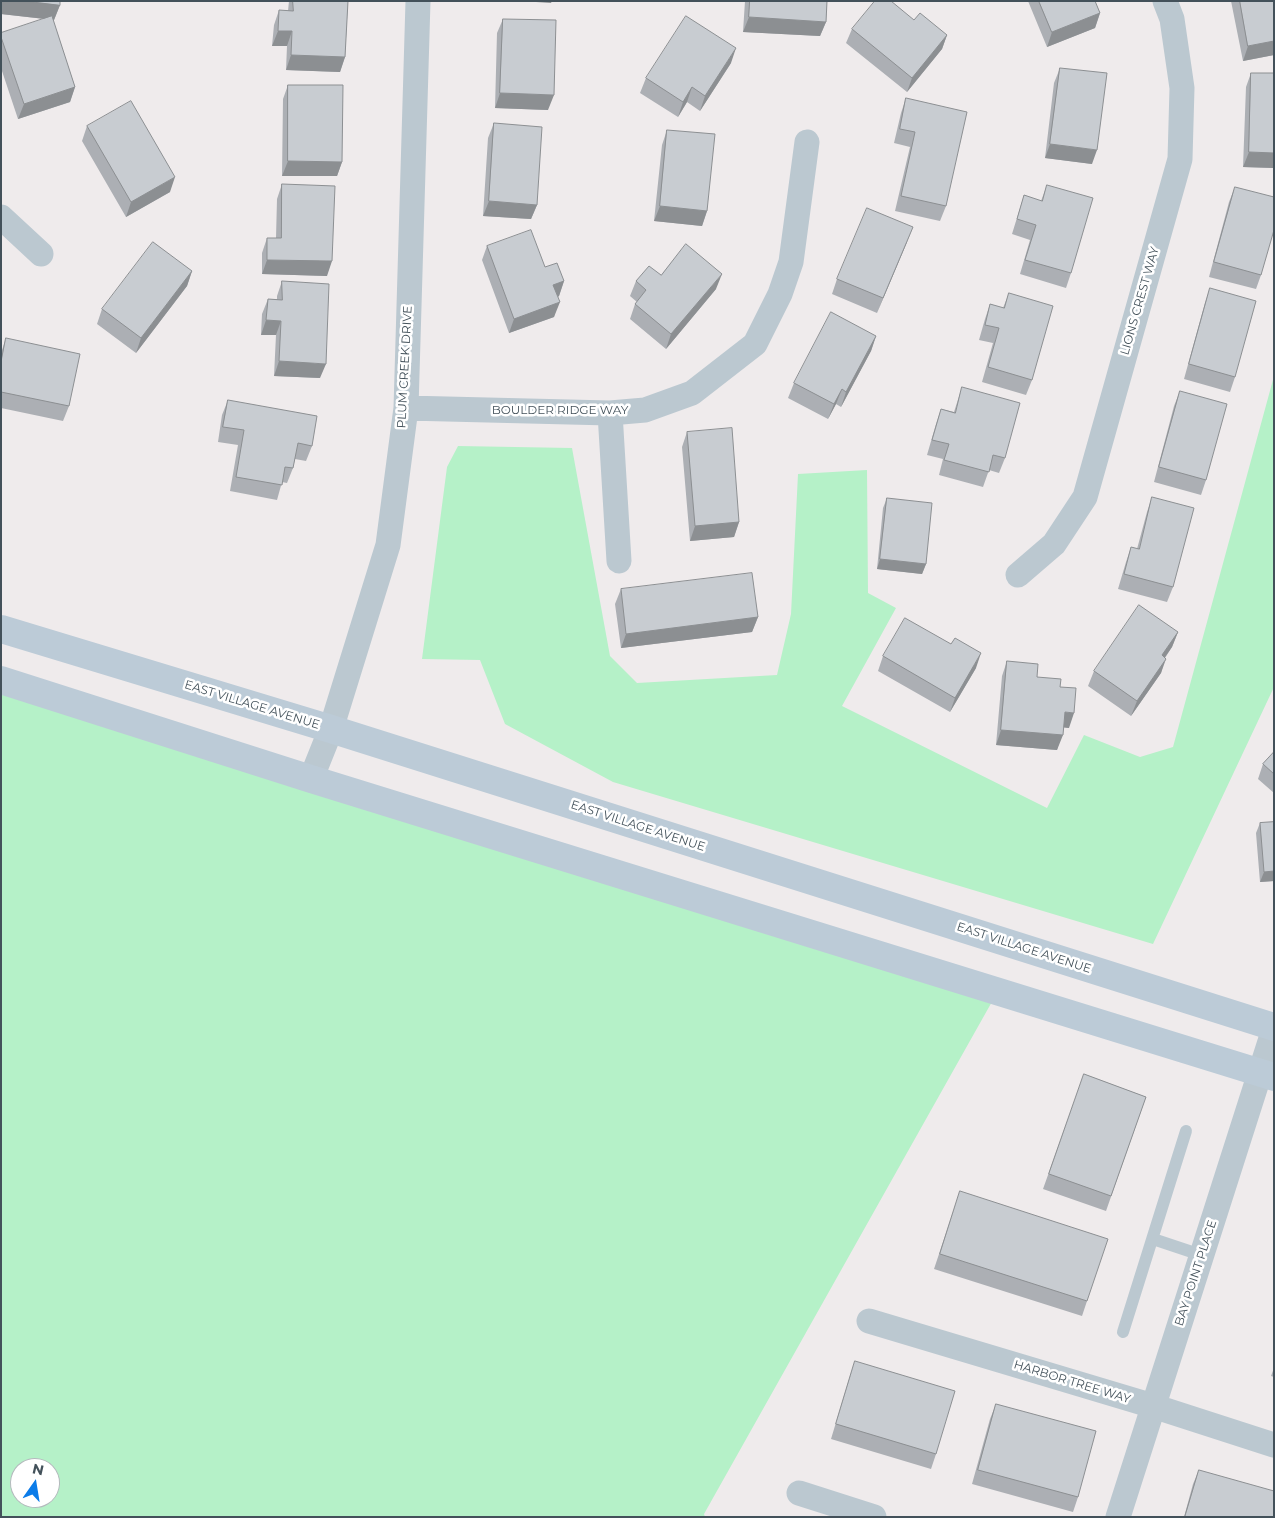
<!DOCTYPE html>
<html>
<head>
<meta charset="utf-8">
<style>
  body { margin:0 }
  #map { position:relative; width:1275px; height:1518px; overflow:hidden; background:#efebec; font-family:Montserrat,sans-serif }
  canvas { display:block }
  .frame { position:absolute; inset:0; border:2px solid #43515a; pointer-events:none }
  .north { position:absolute; left:10px; top:1458px; width:50px; height:50px; box-sizing:border-box; background:#fff; border:1px solid #b4b9bd; border-radius:50%; rotate:13deg; font-size:14px; font-weight:700; line-height:20px; text-align:center; color:#43515a }
  .north::after { content:''; display:block; margin:auto; width:18px; height:22px; background:#0b7ce9; clip-path:polygon(50% 0,100% 100%,50% 72%,0 100%) }
</style>
</head>
<body>
<div id="map">
<canvas width="1275" height="1518"></canvas>
<div class="frame"></div>
<div class="north">N</div>
</div>
<script>
const context = document.querySelector('canvas').getContext('2d');
context.lineJoin = 'round';
function paint(path, color) { context.fillStyle = color; context.fill(path, 'evenodd'); }
function strokePath(path, color, width, dash) { context.strokeStyle = color; context.lineWidth = width; context.lineCap = dash ? 'butt' : 'round'; context.setLineDash(dash || []); context.stroke(path); }
function label(font, color, halo, rows, align = 'center') {
  context.font = font + ' Montserrat,sans-serif'; context.lineWidth = 5; context.setLineDash([]); context.textBaseline = 'middle'; context.strokeStyle = halo; context.fillStyle = color; for (const [text, x, y, turn = 0] of rows) {
    context.save(); context.translate(x, y); context.rotate((+turn || 0) * Math.PI / 180); context.textAlign = isNaN(turn) ? turn : align; if (halo) context.strokeText(text, 0, 0); context.fillText(text, 0, 0); context.restore();
  }
}
paint(new Path2D(`
  M1274,376V687L1153,944L613,782L505,724L480,660L422,659L447,467L458,446L572,448L610,656L637,683L777,675L791,614L798,474L867,470L868,593L896,608L842,706L1047,808L1084,735L1140,757L1173,747Z
  M1,680L998,991L704,1514L705,1517H1ZM20,1468H50V1498H20Z`), '#b5f1c8');
strokePath(new Path2D(`
  M1153,1239L1201,1255
  M1123,1332L1186,1131`), '#bbc8d0', 12);
strokePath(new Path2D(`
  M1,217L41,254
  M406,408L610,413L645,410L692,393L755,344L780,294L791,262L807,142
  M610,413L619,561
  M1018,575L1054,544L1085,497L1180,159L1182,88L1172,19L1165,1
  M311,779L331,729L388,545L406,408L418,1
  M869,1321L1153,1406L1274,1445
  M799,1493L874,1517
  M1118,1517L1274,1029`), '#bbc8d0', 25);
strokePath(new Path2D(`
  M1,629L331,729L1274,1027
  M1,680L311,779L1274,1077`), '#bccbd7', 28);
paint(new Path2D(`
  M1,1H60V5L54,20H53L75,87L70,102L18,119L1,68V33L45,19L1,14Z
  M289,1H348L345,57L340,72L286,70L287,46H272L274,25L279,10L288,11Z
  M745,1H827L826,22L820,36L743,32Z
  M1028,1H1095L1100,13L1095,28L1047,47Z
  M1231,1H1274V55L1243,61Z
  M503,19L548,110L495,108L497,33Z
  M914,20L947,35L942,49L907,92L846,43L852,29Z
  M731,63L700,111L687,102L678,117L640,93L646,78Z
  M1060,68L1092,164L1045,158L1054,83Z
  M1251,73H1274V168L1243,167L1246,87Z
  M288,85L342,162L337,176H282L283,99Z
  M906,98L946,206L940,221L895,211L910,147L894,143L901,113Z
  M494,123L537,205L531,219L483,216L488,138Z
  M87,126L170,192L126,217L82,141Z
  M667,130L707,211L702,226L654,221L662,145Z
  M282,184L327,276L262,274V253L267,238H276L277,199Z
  M1047,185L1071,273L1066,288L1020,274L1030,240L1012,234L1024,195L1041,201Z
  M1235,187L1261,275L1256,289L1209,277L1229,202Z
  M907,242L877,313L832,294L837,279Z
  M487,246L545,267L564,281L559,296L558,297L554,317L509,333L482,260Z
  M192,271L187,286L136,353L97,324L102,309Z
  M661,275L716,289L666,349L630,319L635,304L637,302L630,296L636,281Z
  M282,281L320,378L274,376L276,335H261L262,314L268,299H277V296Z
  M1210,288L1235,377L1230,392L1184,379L1205,303Z
  M1009,293L1032,380L1026,395L982,382L993,343L979,340L985,319L990,304L1003,308Z
  M876,336L871,351L841,407L836,404L828,419L788,398L794,383Z
  M6,338L69,406L63,421L1,408V353Z
  M962,387L1005,458L999,473L989,470L983,487L939,475L943,459L927,455L936,424L941,409L954,412Z
  M1180,391L1206,480L1201,495L1154,482L1174,406Z
  M228,400L312,446L306,461L295,459L293,468L287,483L282,482L277,500L230,491L238,445L218,442L222,415Z
  M687,432L739,522L734,537L690,541L682,447Z
  M1152,497L1173,587L1167,602L1118,589L1126,562L1131,547L1137,549L1147,512Z
  M887,498L926,564L922,574L877,569L883,508Z
  M621,589L758,617L752,632L621,648L615,604Z
  M1178,632L1172,647L1165,658L1161,673L1131,716L1088,686L1094,671Z
  M951,644L976,668L950,712L878,671L883,656Z
  M1007,661L1037,677L1060,687L1069,728L1063,727L1057,750L996,745L1002,676Z
  M1274,752V793L1258,779L1263,764Z
  M1274,822V881L1260,882L1256,833L1260,823Z
  M1084,1074L1146,1097L1106,1211L1043,1189Z
  M960,1191L1087,1301L1082,1316L934,1269Z
  M855,1361L936,1454L931,1469L831,1439L850,1376Z
  M1274,1368V1377L1271,1376Z
  M996,1404L1078,1497L1073,1512L972,1484L990,1419Z
  M1199,1470L1274,1517H1184L1193,1484Z`), '#acafb4');
paint(new Path2D(`
  M1,1H25L60,5L54,20L1,14Z
  M521,1H552L551,3Z
  M1100,13L1095,28L1047,47L1052,32Z
  M749,17L826,22L820,36L743,32Z
  M278,31H292L287,46H272Z
  M947,35L942,49L907,92L912,78Z
  M1274,41V55L1243,61L1248,46Z
  M736,48L731,63L700,111L705,96Z
  M291,55L345,57L340,72L286,70Z
  M75,87L70,102L18,119L24,104Z
  M692,87L687,102L678,117L683,102Z
  M500,93L554,95L548,110L495,108Z
  M1050,144L1097,150L1092,164L1045,158Z
  M1249,152L1274,153V168L1243,167Z
  M288,161L342,162L337,176H282Z
  M175,177L170,192L126,217L131,202Z
  M489,201L537,205L531,219L483,216Z
  M660,206L707,211L702,226L654,221Z
  M913,227L907,242L877,313L883,298Z
  M267,260L332,261L327,276L262,274Z
  M192,271L187,286L136,353L141,338Z
  M722,274L716,289L666,349L671,334Z
  M564,281L559,296L548,300L553,285Z
  M560,302L554,317L509,333L514,319Z
  M266,320L281,321L276,335H261Z
  M876,336L871,351L841,407L846,392Z
  M279,361L326,364L320,378L274,376Z
  M842,389L836,404L828,419L834,404Z
  M739,522L734,537L690,541L695,526Z
  M880,559L926,564L922,574L877,569Z
  M758,617L752,632L621,648L626,634Z
  M1178,632L1172,647L1156,670L1162,655Z
  M981,653L976,668L950,712L955,698Z
  M1166,659L1161,673L1131,716L1137,701Z
  M1065,712L1074,713L1069,728L1059,727Z
  M1001,730L1063,735L1057,750L996,745Z
  M1274,871V881L1260,882L1264,872Z`), '#8c8f92');
const building = new Path2D(`
  M25,1H60V5Z
  M293,1H348L345,57L291,55L292,31H278L279,10L293,11Z
  M750,1H827L826,22L749,17Z
  M875,1H891L914,20L920,13L947,35L912,78L852,29Z
  M1039,1H1095L1100,13L1052,32Z
  M1240,1H1274V41L1248,46Z
  M52,16L75,87L24,104L1,37V33Z
  M686,16L736,48L705,96L692,87L683,102L646,78Z
  M503,19L556,20L554,95L500,93Z
  M1060,68L1107,73L1097,150L1050,144Z
  M1251,73H1274V153L1249,152Z
  M288,85H343L342,162L288,161Z
  M906,98L967,112L946,206L901,196L915,132L900,129Z
  M131,101L175,177L131,202L87,126Z
  M494,123L542,127L537,205L489,201Z
  M667,130L715,134L707,211L660,206Z
  M282,184L335,186L332,261L267,260V238H281Z
  M1047,185L1093,198L1071,273L1025,260L1036,225L1017,219L1024,195L1042,201Z
  M1235,187L1274,197V230L1261,275L1214,262Z
  M867,208L913,227L883,298L837,279Z
  M531,230L545,267L557,263L564,281L553,285L560,302L514,319L487,246Z
  M153,242L192,271L141,338L102,309Z
  M686,244L722,274L671,334L635,304L646,290L636,281L649,266L661,275Z
  M282,281L329,284L326,364L279,361L281,321L266,320L268,299L282,300Z
  M1210,288L1256,301L1235,377L1189,364Z
  M1009,293L1053,306L1032,380L988,367L999,328L985,325L990,304L1004,308Z
  M831,312L876,336L846,392L842,389L834,404L794,383Z
  M6,338L80,354L69,406L1,392V362Z
  M962,387L1020,403L1005,458L993,455L989,472L944,460L949,444L932,440L941,409L955,413Z
  M1180,391L1227,404L1206,480L1159,467Z
  M228,400L317,416L312,446L298,443L293,468L285,467L282,485L236,477L244,430L223,427Z
  M732,428L739,522L695,526L687,432Z
  M1152,497L1194,508L1173,587L1124,574L1131,547L1139,549Z
  M887,498L932,503L926,564L880,559Z
  M752,573L758,617L626,634L621,589Z
  M1139,605L1178,632L1162,655L1166,659L1137,701L1094,671Z
  M905,618L951,644L955,638L981,653L955,698L883,656Z
  M1007,661L1038,664L1037,677L1061,679L1060,687L1076,688L1074,713L1065,712L1063,735L1001,730Z
  M1274,752V774L1263,764Z
  M1274,822V871L1264,872L1260,823Z
  M1084,1074L1146,1097L1111,1196L1049,1174Z
  M960,1191L1108,1239L1087,1301L940,1254Z
  M855,1361L955,1391L936,1454L836,1424Z
  M996,1404L1096,1431L1078,1497L978,1470Z
  M1199,1470L1274,1491V1517H1185Z`);
paint(building, '#c8ccd1');
strokePath(building, '#8c8f92', 1);
label('12px', '#43515a', '#fff', [
  ["LIONS CREST WAY",1140,301,-74],
  ["PLUM CREEK DRIVE",405,367,-87],
  ["BOULDER RIDGE WAY",560,410],
  ["EAST VILLAGE AVENUE",252,705,17],
  ["EAST VILLAGE AVENUE",638,826,18],
  ["EAST VILLAGE AVENUE",1024,948,18],
  ["BAY POINT PLACE",1196,1273,-72],
  ["HARBOR TREE WAY",1072,1382,17]
]);
</script>
</body>
</html>
